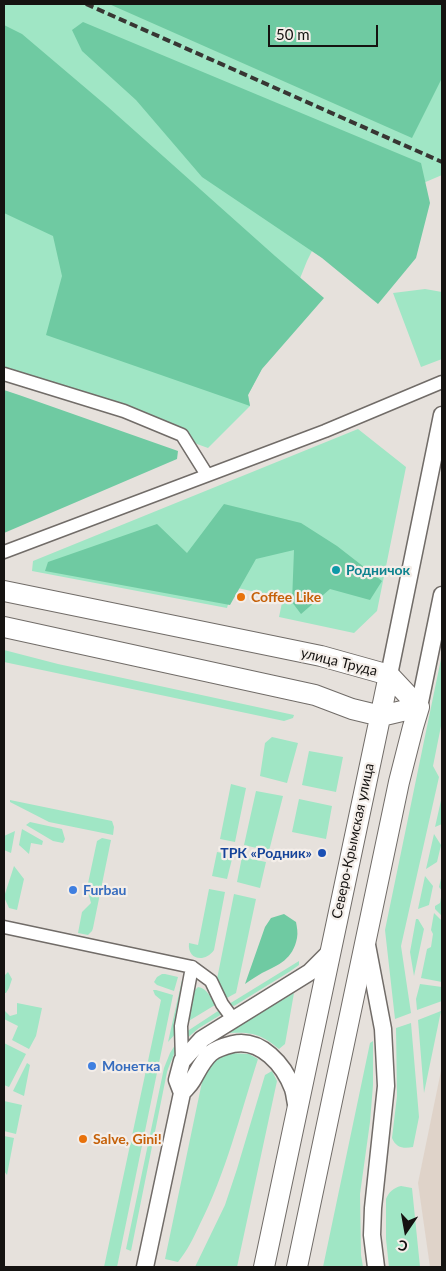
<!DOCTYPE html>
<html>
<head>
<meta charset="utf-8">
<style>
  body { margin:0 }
  #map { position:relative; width:446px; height:1271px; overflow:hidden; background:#e6e1dc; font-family:Lato,sans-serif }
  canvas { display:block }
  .frame { position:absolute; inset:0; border:5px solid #151311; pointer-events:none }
  .north { position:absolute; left:381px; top:1206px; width:50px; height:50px; -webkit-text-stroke:4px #f4eee9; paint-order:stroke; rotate:192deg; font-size:14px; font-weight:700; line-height:20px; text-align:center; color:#151311 }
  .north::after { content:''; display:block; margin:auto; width:18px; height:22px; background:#151311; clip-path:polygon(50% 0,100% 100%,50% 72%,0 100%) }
  .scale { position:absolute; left:268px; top:25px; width:110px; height:22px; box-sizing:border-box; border:2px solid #151311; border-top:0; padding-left:6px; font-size:15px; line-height:18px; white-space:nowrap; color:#151311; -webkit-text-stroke:4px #f4eee9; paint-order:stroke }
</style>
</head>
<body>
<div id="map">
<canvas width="446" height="1271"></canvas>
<div class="frame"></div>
<div class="north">С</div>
<div class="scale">50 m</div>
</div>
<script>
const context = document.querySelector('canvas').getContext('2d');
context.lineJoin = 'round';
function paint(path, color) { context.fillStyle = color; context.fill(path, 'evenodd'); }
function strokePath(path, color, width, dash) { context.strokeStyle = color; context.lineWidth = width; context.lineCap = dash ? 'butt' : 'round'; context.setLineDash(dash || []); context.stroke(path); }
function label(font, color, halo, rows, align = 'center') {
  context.font = font + ' Lato,sans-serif'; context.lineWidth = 4.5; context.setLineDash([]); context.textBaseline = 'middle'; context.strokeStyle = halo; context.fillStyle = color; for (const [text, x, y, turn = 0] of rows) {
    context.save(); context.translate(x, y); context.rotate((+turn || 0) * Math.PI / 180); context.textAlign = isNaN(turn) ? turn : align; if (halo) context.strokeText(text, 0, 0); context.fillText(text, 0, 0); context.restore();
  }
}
paint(new Path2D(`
  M442,1066V1267H430L418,1183Z`), '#dfd3c9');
paint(new Path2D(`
  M4,4H442V175L325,225L307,261L270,353L248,395L250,406L208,448L128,419L4,376Z
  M425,289L442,292V359L421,367L393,293Z
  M358,429L406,467L377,611L354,633L279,617L283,598L233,587L227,608L32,571L33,561Z
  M4,650L58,664L294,715L293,718L284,721L4,662Z
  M442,654V721L433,766L439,777L401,946L411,1013L395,1019L385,930Z
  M272,737L298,743L287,783L260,776L265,743Z
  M309,751L343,757L336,792L302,785Z
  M231,784L246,788L235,842L220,839Z
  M256,791L283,796L269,851L244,845Z
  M442,796V824L435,827Z
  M299,799L332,806L326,839L292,832Z
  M10,800L112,821L114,827L113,835L49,822L10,802Z
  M30,822L62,829L65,839L63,843L53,841L26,825Z
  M22,829L43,841L42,845L31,843L29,854L19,845Z
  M15,831L11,853L4,850V836Z
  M434,834L441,845L437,862L426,869Z
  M102,838L111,840L93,928L92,931L88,935L78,933L82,912L91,903L87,888L97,841Z
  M217,852L233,855L227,879L212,876Z
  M242,857L266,862L260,888L237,882Z
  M14,866L24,879L17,910L9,908L4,897Z
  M442,874V916L435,909V906L440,903L442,891L439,887Z
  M425,876L433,886L429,905L418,909Z
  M209,889L225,892L214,950C205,963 187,960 189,943L198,945Z
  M234,894L256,899L236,993L225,999L217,979Z
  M434,913L442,921V982L421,978L427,949L431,947L433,934L431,930Z
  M416,919H418L424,929L414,976L410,952Z
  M299,961V965L289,972L234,1006L229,1004Z
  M8,972L12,979L9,988L6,993H4V976Z
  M162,974H165L178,977L174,991L157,985L154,982L157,977Z
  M182,980L184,984L178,1031L168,1042Z
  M420,984L442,987V1001L417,1010L416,999Z
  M198,987C207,988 211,998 215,1005L187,1022L194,991Z
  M153,990H156L173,995L117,1267H104L161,1000L155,995Z
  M294,993L285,1044L279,1049C260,1033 250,1032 227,1033Z
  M17,1003L42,1008L36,1036L29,1049L12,1040L18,1026L4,1019V1010L10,1016L17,1014Z
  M218,1011L222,1014L199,1028L186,1039V1032Z
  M441,1011L424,1093L418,1020Z
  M411,1023L419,1117L413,1147C404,1149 396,1148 392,1138L397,1096L396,1028Z
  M373,1041V1085L370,1122L360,1194L361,1255L363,1267H323L370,1043Z
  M177,1042C176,1053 170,1062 167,1072L131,1251L126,1249L164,1068L170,1053Z
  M4,1043L26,1054L9,1087L4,1085Z
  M230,1053L249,1054L258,1059C240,1115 226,1173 199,1226C193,1239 187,1251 178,1262L165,1259L202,1082C208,1067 215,1058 230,1053Z
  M27,1063L30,1065L24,1096L13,1091Z
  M272,1071L277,1081L237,1267H195L225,1205L237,1169L265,1075Z
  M4,1101L22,1105L16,1134L4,1131Z
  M4,1136L14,1138L7,1175L4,1171Z
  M401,1186L412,1188L420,1267H389L386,1239V1199C389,1192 393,1188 401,1186Z`), '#a0e6c5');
paint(new Path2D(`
  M109,4H442V78L412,138Z
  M83,22L421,163L430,203L416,258L378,304L322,258L202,177L136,100L82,51L72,30Z
  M4,25L22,34L108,107L275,256L324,298L262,369L248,395L250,406L46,335L62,276L53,236L4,213Z
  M4,390L19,395L178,451L177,459L4,533Z
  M224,504L301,523L337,546L382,581L370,600L330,589L301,614L292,602L294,550L256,559L230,605L45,571L48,562L157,524L187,553Z
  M284,914L296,922C297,927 298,933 297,938C293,959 279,965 262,973C256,977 250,980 245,984L265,927L271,918Z`), '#6fcaa2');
const minor = new Path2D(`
  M4,374L124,411L182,435L207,475
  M4,552L325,431L442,382
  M4,927L192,967L211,981L222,1004L233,1019
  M182,1061L181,1026L192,967`);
const tertiary = new Path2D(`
  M389,675L442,415
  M419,707L442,595
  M367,945L383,1029L386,1086L373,1208L372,1235L376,1267
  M182,1093C185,1089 189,1086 192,1081C198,1071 202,1061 211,1053C217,1048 225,1046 233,1044C261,1038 284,1065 293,1089C295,1095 295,1102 297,1108
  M145,1267L182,1093L177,1080L182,1061L202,1039L310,972L330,952`);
const primary = new Path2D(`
  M4,591L321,656L389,675L419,707
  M4,627L315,695L352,709L381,716L419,707
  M264,1267L389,675
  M297,1267L399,782L413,727L419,707`);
strokePath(minor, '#716c68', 15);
strokePath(tertiary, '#716c68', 19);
strokePath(primary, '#716c68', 22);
strokePath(minor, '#fff', 12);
strokePath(tertiary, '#fff', 16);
strokePath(primary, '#fff', 20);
strokePath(new Path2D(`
  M86,4L442,162`), '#383633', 4, [8, 4]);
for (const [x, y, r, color] of [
  [336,570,5,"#0f9aa8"],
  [241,597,5,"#e8710a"],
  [322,853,5,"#1a4fb4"],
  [73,890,5,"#3f7fe0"],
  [92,1066,5,"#3f7fe0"],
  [83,1139,5,"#e8710a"]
]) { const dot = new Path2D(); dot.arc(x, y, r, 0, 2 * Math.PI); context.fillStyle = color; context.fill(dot); strokePath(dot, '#f4eee9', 2); }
label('bold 14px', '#0d838f', '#f4eee9', [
  ["Родничок",346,570]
], 'left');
label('bold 14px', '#c56008', '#f4eee9', [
  ["Coffee Like",251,597],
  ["Salve, Gini!",93,1139]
], 'left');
label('14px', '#151311', '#f4eee9', [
  ["улица Труда",339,662,14],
  ["Северо-Крымская улица",353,841,-78]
]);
label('bold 14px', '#164399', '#f4eee9', [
  ["ТРК «Родник»",312,853]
], 'right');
label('bold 14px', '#366cbe', '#f4eee9', [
  ["Furbau",83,890],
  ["Монетка",102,1066]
], 'left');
</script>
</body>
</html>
